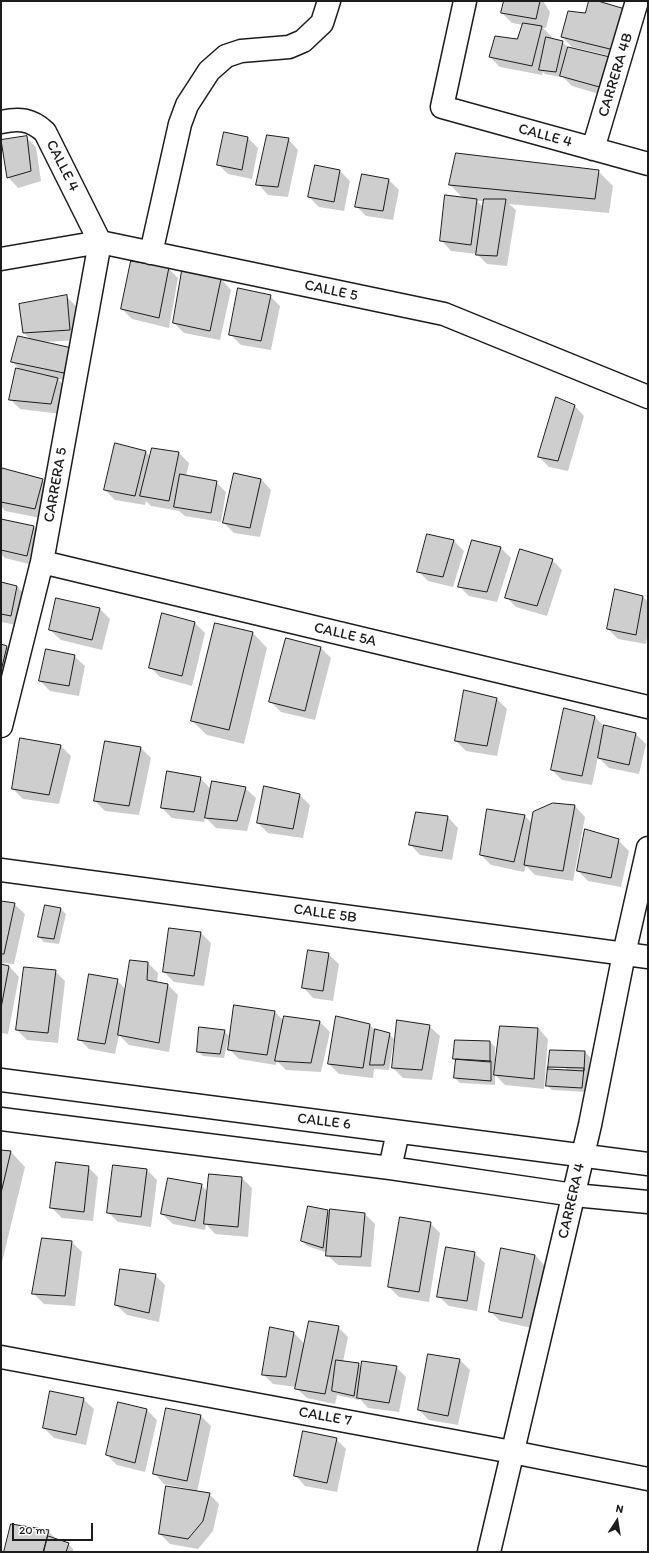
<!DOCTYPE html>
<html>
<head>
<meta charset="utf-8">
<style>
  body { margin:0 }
  #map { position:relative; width:649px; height:1553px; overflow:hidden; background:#fff; font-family:Itim,sans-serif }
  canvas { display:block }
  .frame { position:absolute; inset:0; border:2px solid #1c1c1c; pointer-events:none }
  .north { position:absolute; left:597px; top:1501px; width:40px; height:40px; -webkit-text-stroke:3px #fff; paint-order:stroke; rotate:12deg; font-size:11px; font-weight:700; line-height:16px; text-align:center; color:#1c1c1c }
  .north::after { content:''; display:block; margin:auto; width:14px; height:18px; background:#1c1c1c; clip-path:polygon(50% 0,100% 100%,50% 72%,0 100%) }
  .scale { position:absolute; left:12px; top:1523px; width:81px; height:18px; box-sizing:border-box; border:2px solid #1c1c1c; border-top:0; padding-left:5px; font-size:12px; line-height:14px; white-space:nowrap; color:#1c1c1c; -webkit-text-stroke:3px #fff; paint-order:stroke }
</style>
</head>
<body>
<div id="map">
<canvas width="649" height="1553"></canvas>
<div class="frame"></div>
<div class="north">N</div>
<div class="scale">20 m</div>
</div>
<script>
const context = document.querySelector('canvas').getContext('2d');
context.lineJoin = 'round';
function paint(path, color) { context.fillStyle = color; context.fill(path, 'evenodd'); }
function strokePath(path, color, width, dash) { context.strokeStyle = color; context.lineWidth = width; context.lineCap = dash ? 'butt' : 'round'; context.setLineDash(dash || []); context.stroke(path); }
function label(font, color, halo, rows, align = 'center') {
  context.font = font + ' Itim,sans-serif'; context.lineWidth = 4; context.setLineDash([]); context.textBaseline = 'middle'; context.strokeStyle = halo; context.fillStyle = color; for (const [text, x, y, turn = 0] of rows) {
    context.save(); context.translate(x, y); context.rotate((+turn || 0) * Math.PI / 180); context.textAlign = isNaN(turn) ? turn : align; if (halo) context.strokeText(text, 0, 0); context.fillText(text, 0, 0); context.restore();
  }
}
paint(new Path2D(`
  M505,1H543L550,12L546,28H543L552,37L551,39L562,42L567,46L566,53L613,98L572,86L561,75L560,77L545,74L543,72L542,75L500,67L490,57L517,40L523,25L512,23L502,13Z
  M591,1H594L624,59L572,47L562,37L585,14Z
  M225,133L248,138L258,148L252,179L228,174L218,164Z
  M26,137L36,147L41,181L18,188L8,177L1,141Z
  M288,139L298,150L288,197L268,195L258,184Z
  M316,166L340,171L350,181L344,211L319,207L309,197Z
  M598,171L613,186L609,213L509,204L516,210L507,266L487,264L477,254L451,251L441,240L463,198L450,185ZM477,201H485L484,208Z
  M389,180L399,190L393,220L366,216L356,206Z
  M168,268L178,278L169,328L132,319L122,309Z
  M221,279L231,290L220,340L184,333L174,323Z
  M66,296L76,306L79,340L43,342L71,349L74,382L58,379L67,389L61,414L20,409L10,399L21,370L12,362L31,340L24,333L20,305Z
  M270,296L280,306L271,350L241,345L231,335Z
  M574,405L584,416L568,471L549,467L539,457Z
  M116,444L146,452L151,457L153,450L179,453L189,463L186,476L216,482L226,492L221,522L185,516L179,511L151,506L146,501L145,505L115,500L105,490Z
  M2,469L42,480L52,490L45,519L5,511L1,506V476Z
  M261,479L271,490L260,537L234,533L224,523Z
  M2,521L34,527L44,537L37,566L5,558L1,554Z
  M428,536L454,541L464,551L453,587L428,581L418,571Z
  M472,541L501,548L511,558L497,602L469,596L459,586Z
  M552,560L562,570L547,616L516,607L506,597Z
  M1,583L17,586L27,597L21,626L1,622Z
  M616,590L643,597L648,602V632L646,644L618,639L608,629Z
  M57,599L100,609L110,619L102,650L61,640L50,630Z
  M163,614L195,623L205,633L192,686L160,677L150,667Z
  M253,633L267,648L244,744L207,735L192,721Z
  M286,639L321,648L331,658L315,720L281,712L271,702Z
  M1,645L7,647L17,657L1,683Z
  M74,656L85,666L79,696L50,691L40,681Z
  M497,699L507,709L497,756L466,751L456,741Z
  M595,717L605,727L636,734L646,744L639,774L609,768L598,757L592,785L562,780L552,770Z
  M61,746L71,756L59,804L23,799L13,789Z
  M141,748L151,758L139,815L105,811L95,801Z
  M168,772L200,778L211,789L245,788L256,798L247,831L216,828L205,817L204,822L172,818L162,808Z
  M300,795L310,805L303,838L268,833L258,823Z
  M553,804L575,806L585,817L573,881L535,875L526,866L524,872L491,865L481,855L525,816L532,823Z
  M417,813L448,817L458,828L452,860L420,855L410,844Z
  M618,840L629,851L621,887L588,881L578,871Z
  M1,902L14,904L25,914L14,964L1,963Z
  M61,909L66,914L59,944L44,942L39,937Z
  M201,933L211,943L204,986L174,982L164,972Z
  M328,954L339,964L333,1001L313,998L303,987Z
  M148,963L158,973L157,983L168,985L178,995L169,1052L129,1045L119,1035L115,1054L89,1049L79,1039L117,980L126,990Z
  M1,965L9,966L19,977L8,1034L1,1033Z
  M55,971L65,981L58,1043L27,1040L17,1030Z
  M275,1012L284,1021L320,1022L330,1032L321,1072L286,1070L277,1061L276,1065L239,1059L229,1049Z
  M370,1025L376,1031L389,1034L394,1039L389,1070L374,1069L373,1078L339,1074L329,1064Z
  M429,1026L440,1036L432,1080L403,1078L393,1068Z
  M538,1028L548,1039L544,1089L505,1085L495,1075V1085L460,1083L455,1078L457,1061L454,1059L490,1042L495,1047V1064H496Z
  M224,1031L229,1036L224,1058L203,1056L198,1051Z
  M585,1052L590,1057L587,1092L552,1090L547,1085Z
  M1,1151L11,1152L25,1167L2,1262L1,1261Z
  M114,1166L147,1170L157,1180L151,1227L118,1222L108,1212Z
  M88,1167L98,1177L93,1221L62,1218L51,1207Z
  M210,1175L242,1178L252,1188L248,1237L215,1234L206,1224L205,1230L173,1224L162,1214L201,1185L208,1192Z
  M327,1211L331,1215L365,1214L375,1224L371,1267L338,1265L327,1255L328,1253L307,1246L302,1241Z
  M430,1223L440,1233L429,1302L399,1297L389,1287Z
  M43,1239L72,1242L82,1252L75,1306L44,1304L34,1294Z
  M474,1253L485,1263L477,1311L449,1306L438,1296Z
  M535,1255L545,1266L532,1328L500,1321L490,1311Z
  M155,1275L165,1285L159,1322L127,1315L116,1305Z
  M338,1327L348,1337L343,1362L358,1364L362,1367H396L406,1377L399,1412L368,1408L359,1398V1400L337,1395L335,1404L307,1398L296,1388L297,1387L273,1384L263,1374L293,1332L305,1344Z
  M429,1355L460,1360L470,1370L458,1425L429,1420L419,1410Z
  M83,1399L94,1409L86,1445L54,1438L44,1428Z
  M147,1410L157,1420L145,1472L117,1465L107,1455Z
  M167,1410L201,1416L211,1426L197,1492L209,1494L219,1504L213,1531L198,1549L170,1544L160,1534L190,1489L164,1484L154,1473Z
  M336,1439L346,1449L337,1492L305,1486L295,1475Z
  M48,1531L57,1540L68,1544L73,1549V1551L75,1552H5Z`), '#0003');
const building = new Path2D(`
  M504,1H540L536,19L501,13Z
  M589,1H598L625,9L614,50L561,37L568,11L585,13Z
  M523,23L542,26L532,66L489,57L495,36L517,39Z
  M546,37L563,41L556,72L539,70Z
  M568,47L610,57L603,88L560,76Z
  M224,132L248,137L242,170L217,165Z
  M267,135L289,138L278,187L256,185Z
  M27,136L31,171L7,178L1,140Z
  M456,153L599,170L595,199L449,185Z
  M315,165L340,170L334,202L308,197Z
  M362,174L389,179L383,211L355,207Z
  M445,195L477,199L471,245L440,241Z
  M484,199H506L497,256L476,255Z
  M131,261L169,267L159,318L121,309Z
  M182,271L221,279L210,331L173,323Z
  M238,288L271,295L261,341L229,335Z
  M67,295L70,330L23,333L19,304Z
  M18,336L72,348L64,373L11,362Z
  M16,368L58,378L51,404L9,400Z
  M556,397L575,405L558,461L538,457Z
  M115,443L146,451L135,496L104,490Z
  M152,448L179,452L169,501L140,496Z
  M2,468L43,479L35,509L1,502Z
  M234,473L261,479L250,528L223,523Z
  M180,474L217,481L211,513L174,507Z
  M1,519L34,526L27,556L1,550Z
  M427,534L454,540L443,577L417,572Z
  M472,540L501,547L487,592L458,587Z
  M520,549L553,559L537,606L505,598Z
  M1,582L17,586L11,616L1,614Z
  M615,589L643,596L636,635L607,629Z
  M56,598L100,608L92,640L49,630Z
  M162,613L195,622L182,676L149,668Z
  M215,623L253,632L229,730L191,721Z
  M286,638L321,647L305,711L269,702Z
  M1,644L7,646L1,671Z
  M46,649L75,655L69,686L39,681Z
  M464,690L497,698L487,746L455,741Z
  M564,708L595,716L582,776L551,770Z
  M604,725L636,733L629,765L598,758Z
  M20,738L61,745L49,795L12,789Z
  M105,741L141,747L129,806L94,801Z
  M167,771L201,777L194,812L161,808Z
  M212,781L246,787L237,821L205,818Z
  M264,786L300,794L293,829L257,823Z
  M553,803L575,805L563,871L524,865L533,812Z
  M487,809L525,815L514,862L480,855Z
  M416,812L448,816L442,851L409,845Z
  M585,829L619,839L611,878L577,871Z
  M1,901L15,903L4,954H1Z
  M45,905L61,908L54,939L38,937Z
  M169,928L201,932L194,976L163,972Z
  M308,950L329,953L323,991L302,988Z
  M130,960L148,962L147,980L168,984L159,1043L118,1035Z
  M1,964L9,966L1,1008Z
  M24,967L56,970L48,1033L16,1030Z
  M89,974L118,979L105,1044L78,1040Z
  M234,1005L275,1011L267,1055L228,1050Z
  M284,1016L320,1021L311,1063L275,1061Z
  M336,1016L370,1024L363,1068L328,1064Z
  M397,1020L430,1025L422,1070L392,1068Z
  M500,1026L538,1028L534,1079L494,1075Z
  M199,1027L225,1030L220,1054L197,1052Z
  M375,1029L390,1033L384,1065H370Z
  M455,1040L490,1041V1062L453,1059Z
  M550,1050L585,1051L584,1071L548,1069Z
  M456,1059L491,1061V1081L454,1078Z
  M548,1067L584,1068L582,1088L546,1086Z
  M1,1150L11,1151L1,1193Z
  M56,1162L89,1166L84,1212L50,1208Z
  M113,1165L147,1169L141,1217L107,1213Z
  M209,1174L242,1177L238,1227L204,1224Z
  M168,1178L202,1184L195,1221L161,1214Z
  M308,1206L328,1210L323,1248L301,1241Z
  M330,1209L365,1213L361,1257L326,1256Z
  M400,1217L431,1222L419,1292L388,1287Z
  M42,1238L72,1241L65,1296L32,1294Z
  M446,1247L475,1252L467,1301L437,1297Z
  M501,1248L535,1255L522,1318L489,1312Z
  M120,1269L156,1274L149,1313L115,1305Z
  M309,1321L339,1326L325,1394L295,1389Z
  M270,1327L294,1332L286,1377L262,1375Z
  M428,1354L460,1359L448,1416L418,1410Z
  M336,1360L359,1363L354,1396L332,1391Z
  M362,1361L397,1366L389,1403L357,1398Z
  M50,1391L84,1398L76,1435L43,1428Z
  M118,1402L147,1409L135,1463L106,1455Z
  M166,1408L201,1415L187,1481L153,1474Z
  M303,1431L337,1438L327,1483L294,1476Z
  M166,1486L210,1493L203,1521L188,1539L159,1534Z
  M11,1524L49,1530L43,1552H4Z
  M48,1536L69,1543L66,1552H44Z`);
paint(building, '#cecece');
strokePath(building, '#1c1c1c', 1);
const minor = new Path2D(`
  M465,1L442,107L648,164
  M1,122C19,118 31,119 45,132L100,242
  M593,149L637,1
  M151,253L180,124L187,105L209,71L226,56L241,51L289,47L303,41L322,23L329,1
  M1,259L100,242L444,314L648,397
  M42,562L648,707
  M1,726L42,562L100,242
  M1,870L648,957
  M1,1357L512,1452L648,1479
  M489,1552L590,1125L624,954L648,848`);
const tertiary = new Path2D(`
  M1,1080L648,1164
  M1,1119L390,1168L574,1195L648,1202
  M390,1168L398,1132`);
strokePath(minor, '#1c1c1c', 25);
strokePath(tertiary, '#1c1c1c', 25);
strokePath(minor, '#fff', 22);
strokePath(tertiary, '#fff', 22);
label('15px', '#1c1c1c', '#fff', [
  ["CARRERA 4B",616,75,-73],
  ["CALLE 4",545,136,15],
  ["CALLE 4",62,166,63],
  ["CALLE 5",331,291,12],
  ["CARRERA 5",56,485,-80],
  ["CALLE 5A",345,635,13],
  ["CALLE 5B",325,914,8],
  ["CALLE 6",324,1122,7],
  ["CARRERA 4",572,1201,-77],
  ["CALLE 7",325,1417,10]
]);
</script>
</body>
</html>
